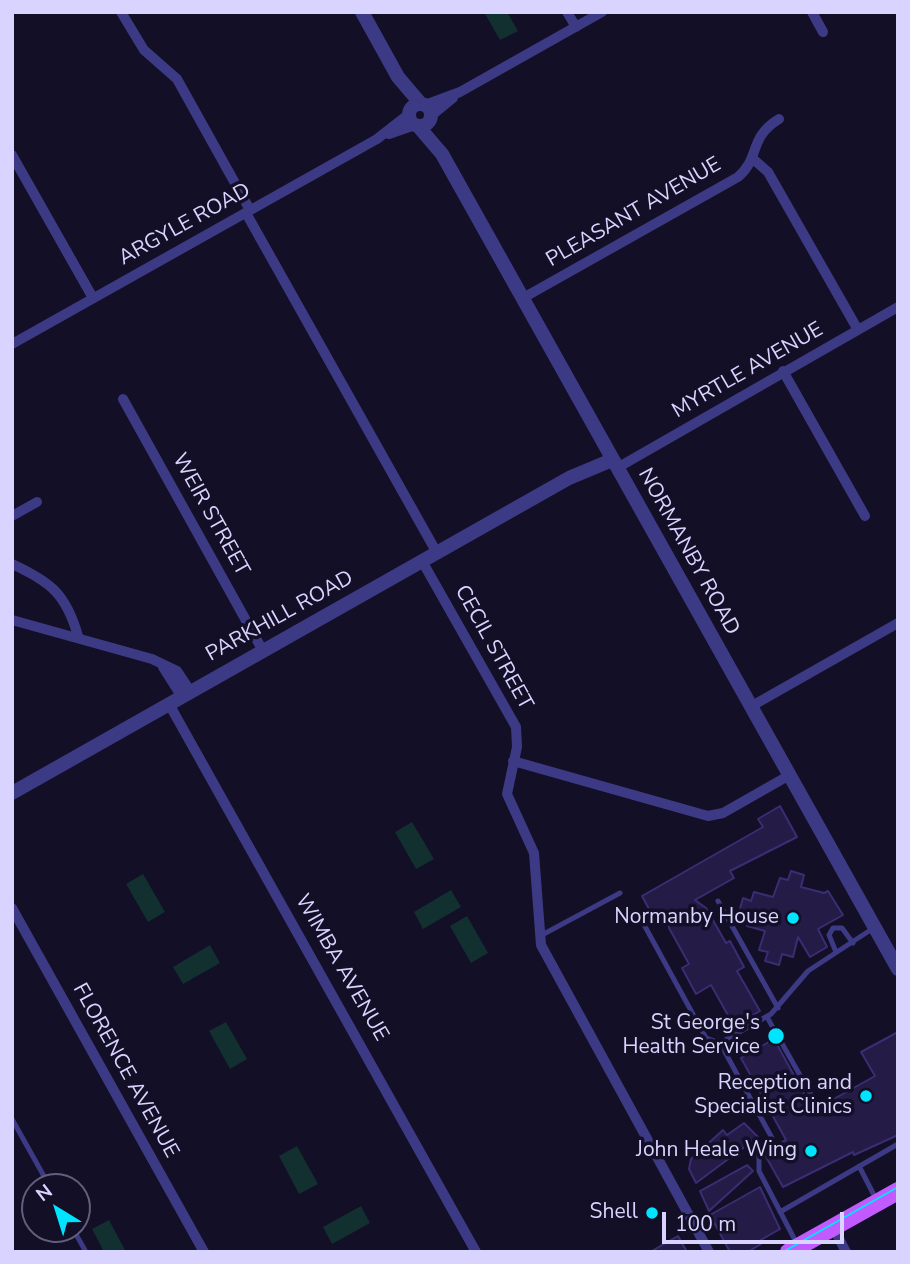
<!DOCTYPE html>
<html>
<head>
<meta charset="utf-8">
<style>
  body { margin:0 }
  #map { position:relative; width:910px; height:1264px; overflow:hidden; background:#130f26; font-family:"Nunito Sans",sans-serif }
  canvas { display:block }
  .frame { position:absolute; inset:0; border:14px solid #d9d4ff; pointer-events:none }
  .north { position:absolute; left:21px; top:1173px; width:70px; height:70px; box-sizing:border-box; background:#130f26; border:2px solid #625e7d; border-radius:50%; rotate:322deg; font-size:19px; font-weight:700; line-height:28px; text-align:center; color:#d9d4ff }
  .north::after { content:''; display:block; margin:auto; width:24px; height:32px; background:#00e5ff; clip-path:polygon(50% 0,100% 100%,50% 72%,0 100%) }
  .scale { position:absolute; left:662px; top:1212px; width:182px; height:32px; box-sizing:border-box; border:4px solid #d9d4ff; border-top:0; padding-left:9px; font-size:21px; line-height:24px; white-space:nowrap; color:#d9d4ff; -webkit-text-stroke:5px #130f26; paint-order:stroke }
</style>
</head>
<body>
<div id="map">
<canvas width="910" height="1264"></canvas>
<div class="frame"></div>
<div class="north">N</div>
<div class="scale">100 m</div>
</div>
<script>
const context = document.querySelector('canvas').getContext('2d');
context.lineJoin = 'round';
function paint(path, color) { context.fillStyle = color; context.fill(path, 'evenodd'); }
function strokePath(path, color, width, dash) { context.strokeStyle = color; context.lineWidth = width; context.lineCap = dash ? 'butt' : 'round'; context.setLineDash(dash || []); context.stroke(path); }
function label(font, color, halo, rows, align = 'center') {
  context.font = font + ' "Nunito Sans",sans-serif'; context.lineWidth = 7; context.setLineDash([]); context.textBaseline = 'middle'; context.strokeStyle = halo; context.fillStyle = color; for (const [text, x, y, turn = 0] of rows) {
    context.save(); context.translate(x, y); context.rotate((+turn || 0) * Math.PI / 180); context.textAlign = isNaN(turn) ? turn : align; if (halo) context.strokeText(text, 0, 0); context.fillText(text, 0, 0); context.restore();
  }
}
paint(new Path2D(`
  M484,12H507L518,31L500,40Z
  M412,822L434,859L416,869L395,832Z
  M143,874L165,912L148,922L126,884Z
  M451,890L461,907L423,929L414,912Z
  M467,916L488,953L471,963L450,926Z
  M210,945L220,963L183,984L173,967Z
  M226,1022L247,1059L230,1069L209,1031Z
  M297,1146L318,1184L299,1194L279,1156Z
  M361,1206L370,1223L332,1244L323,1227Z
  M109,1220L126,1252H104L92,1229Z`), '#12302f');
const building = new Path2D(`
  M780,806L797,837L730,871L734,878L695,900L706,908L726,943L730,941L744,967L737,971L760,1011L734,1026L711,985L696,994L682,968L689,964L669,928L667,915L656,922L642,896L763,827L758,819Z
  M791,871L804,875L801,887L824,893L828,891L843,915L818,929L827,947L810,957L798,937L793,957L782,954L779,965L765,961L768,952L759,950L765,931L747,926L750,915L739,912L743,898L751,901L754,892L773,897L780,878L788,880Z
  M898,1032V1135L854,1155L853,1152L783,1187L765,1155L770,1152L769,1149L786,1140L741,1058L774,1039L813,1110L819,1112L823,1105L875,1076L861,1052Z
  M744,1123L758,1137L696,1183L689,1169L691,1159L723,1130L727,1135Z
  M747,1165L753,1171L709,1211L700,1191Z
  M760,1187L780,1229L759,1241L761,1244L748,1252H730L710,1215Z
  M678,1236L687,1252H650Z`);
paint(building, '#241b47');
strokePath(building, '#3b2d73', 2);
strokePath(new Path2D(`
  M718,901L778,1008
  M642,921L706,1038L720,1043L772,1138L759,1150V1171L797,1244
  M540,936L620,893
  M836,952L829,935L833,928H842L853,943
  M767,1017L818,1107
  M720,1043L771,1014L808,971L872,929
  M12,1119L50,1187
  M859,1166L877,1201
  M780,1212L898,1144
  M73,1229L86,1252`), '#3d3a85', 5);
strokePath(new Path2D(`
  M121,12L144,50L177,79L250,210
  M567,12L576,27
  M812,12L823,32
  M425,105L460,92L602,12
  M431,116L453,98
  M389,134L415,125
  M12,155L93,298
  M752,158L768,172L858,330
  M246,213L437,553
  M523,298L738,177C761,157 748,138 779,119
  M12,344L377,139L409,114
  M783,371L865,516
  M123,399L263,651
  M617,468L898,307
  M12,516L37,502
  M422,561L516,727L517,747L507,794L534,853L541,945L709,1252
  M12,564C51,582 66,594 78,636
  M12,620L152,659L177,671L191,692
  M163,667L182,697
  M169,704L476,1252
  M750,707L898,623
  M513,761L708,816L723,813L788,776
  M12,908L204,1252
  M833,1227L846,1252`), '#3d3a85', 10);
strokePath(new Path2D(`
  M362,12L398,77L421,104
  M409 115a11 11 0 1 1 22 0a11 11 0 1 1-22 0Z
  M418,126L442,154L898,969
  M12,793L569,478L612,460`), '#3d3a85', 14);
strokePath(new Path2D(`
  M789,1252L898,1191`), '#c25bff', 18);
strokePath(new Path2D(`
  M783,1252L898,1187`), '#00e5ff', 2);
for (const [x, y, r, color] of [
  [793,918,7,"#00e5ff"],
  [776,1036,9,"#00e5ff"],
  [866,1096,7,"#00e5ff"],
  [811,1151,7,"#00e5ff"],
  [652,1213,7,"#00e5ff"]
]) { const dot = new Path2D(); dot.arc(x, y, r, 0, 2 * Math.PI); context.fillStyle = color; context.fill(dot); strokePath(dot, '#130f26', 2.5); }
label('21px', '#d9d4ff', '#130f26', [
  ["PLEASANT AVENUE",634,213,-30],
  ["ARGYLE ROAD",185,225,-29],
  ["MYRTLE AVENUE",748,371,-30],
  ["WEIR STREET",210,515,61],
  ["NORMANBY ROAD",688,552,61],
  ["PARKHILL ROAD",280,617,-29],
  ["CECIL STREET",493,648,61],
  ["WIMBA AVENUE",341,968,60],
  ["FLORENCE AVENUE",125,1071,61]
]);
label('21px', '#d9d4ff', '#130f26', [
  ["Normanby House",779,918],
  ["St George's",760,1024],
  ["Health Service",760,1048],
  ["Reception and",852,1084],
  ["Specialist Clinics",852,1108],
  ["John Heale Wing",797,1151],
  ["Shell",638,1213]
], 'right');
</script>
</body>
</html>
